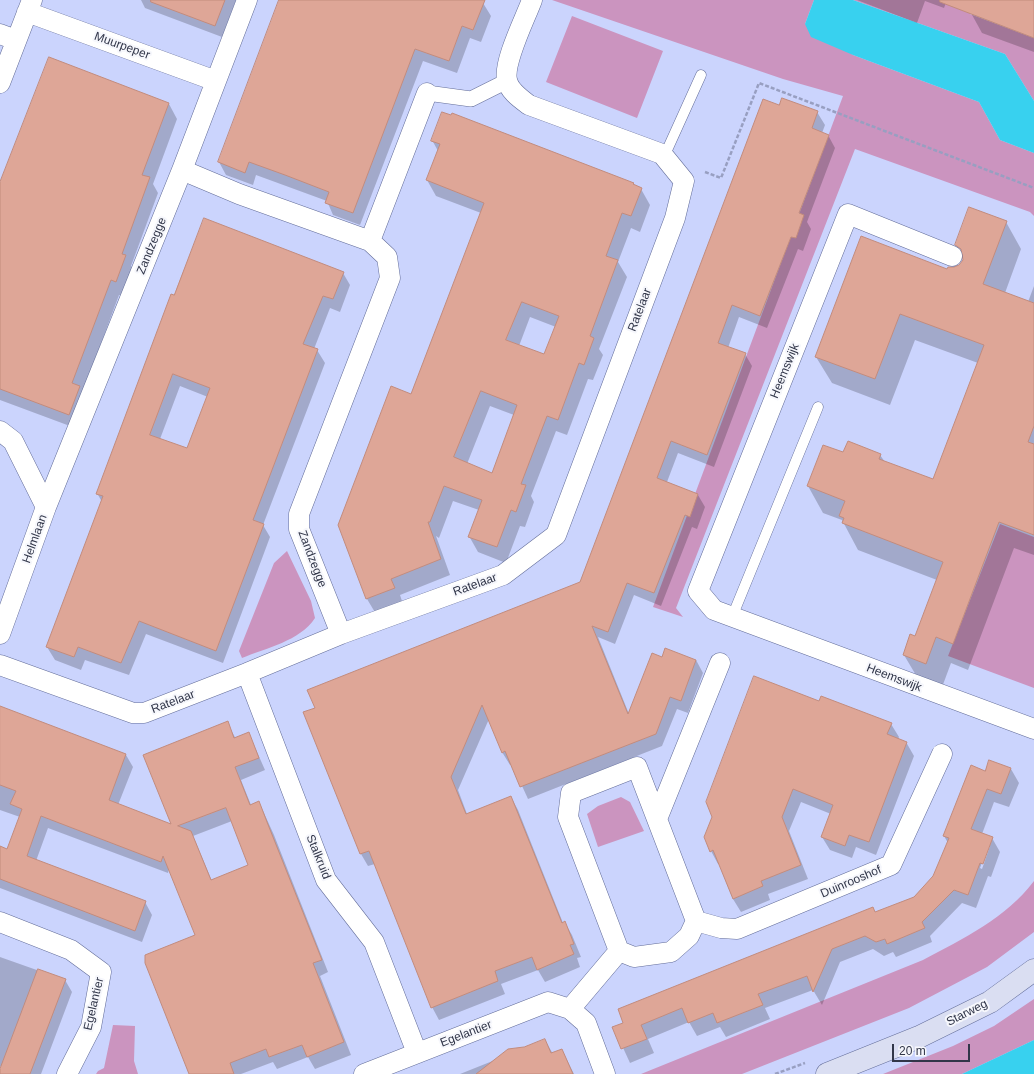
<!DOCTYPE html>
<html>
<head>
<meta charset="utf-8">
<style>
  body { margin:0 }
  #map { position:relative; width:1034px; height:1074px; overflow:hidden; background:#cbd4fd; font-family:Arial,sans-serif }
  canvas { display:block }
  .scale { position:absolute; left:892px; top:1044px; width:78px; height:18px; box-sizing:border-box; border:2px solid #313649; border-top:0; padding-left:5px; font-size:12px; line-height:14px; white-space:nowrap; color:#313649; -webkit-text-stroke:3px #f6f7fc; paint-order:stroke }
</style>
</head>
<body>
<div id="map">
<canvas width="1034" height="1074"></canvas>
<div class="scale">20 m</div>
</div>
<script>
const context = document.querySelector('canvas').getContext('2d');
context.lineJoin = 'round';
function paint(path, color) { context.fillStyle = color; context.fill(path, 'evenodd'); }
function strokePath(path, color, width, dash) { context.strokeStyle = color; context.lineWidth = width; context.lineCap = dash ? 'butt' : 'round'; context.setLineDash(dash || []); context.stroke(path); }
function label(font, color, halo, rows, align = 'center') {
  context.font = font + ' Arial,sans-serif'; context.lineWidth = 4; context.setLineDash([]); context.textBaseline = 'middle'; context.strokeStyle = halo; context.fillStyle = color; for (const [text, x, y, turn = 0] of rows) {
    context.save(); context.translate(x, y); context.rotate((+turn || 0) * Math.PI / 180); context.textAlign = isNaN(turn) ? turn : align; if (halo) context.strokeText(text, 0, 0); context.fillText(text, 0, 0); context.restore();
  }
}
paint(new Path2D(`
  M552,0H814L805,24L853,55L979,102L1000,140L1034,153V216L1030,212L855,149L676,608L683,617L653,607L843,96L783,79Z
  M853,0H975L970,14L1034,38V101L1005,54Z
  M572,16L663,51L637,118L546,82Z
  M1000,524L1034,537V688L948,656Z
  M287,551L311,601L315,618C300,641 266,648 242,658L239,651L274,563Z
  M621,797L630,802L644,831L598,847L587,814L598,806Z
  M1034,881V932L987,967L909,1008L742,1074H641L923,960C963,939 1006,918 1034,881Z
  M1034,999V1040L962,1074H883L953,1046L994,1026Z
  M113,1025L135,1026L134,1061L138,1074H96L98,1071L104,1068Z`), '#cb94bf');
paint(new Path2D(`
  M814,0H853L1005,54L1034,101V153L1000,140L979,102L853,55L811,37L805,24Z
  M1034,1040V1074H962Z`), '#38d1ef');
paint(new Path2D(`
  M141,0H236L222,37L145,8Z
  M280,0H475L483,3L491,16L481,42L470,38L457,73L423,61L360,225L333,215L327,201L256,175L253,185L226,175L219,162Z
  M857,0H947L944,8L925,1L917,23Z
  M976,0H1002L1034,10V52L982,33L971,13Z
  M169,104L177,119L153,184L158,193L131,266L134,271L124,297L119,295L83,392L78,429L0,400V186Z
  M779,106L817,112L825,125L822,133L828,135L835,148L807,222L811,229L803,251L798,249L767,328L739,317L728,348L745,354L752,366L714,467L678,453L667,482L698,495L705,507L697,529L692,527L661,606L634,595L615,644L598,637L629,714L663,659L696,660L703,673L688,713L677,709L662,746L528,799L512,764L510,765L502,752L489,719L458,790L467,814L511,797L518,810L563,923H565L572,935L581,957L577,958L580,967L545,982L538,970L501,984L505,994L439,1020L432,1007L375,864L368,866L361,854L316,708L580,582Z
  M432,140L633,183L635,186L641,189L650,205L640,232L631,228L618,262L627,277L599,349L603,355L593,380L588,379L567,435L556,431L531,496L534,502L525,527L520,526L506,563L478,552L469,536L479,510L453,501L439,538L436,536L450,575L400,595L403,604L376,614L367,599L339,525L411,395L481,213L436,196L427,180L438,151ZM530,317L556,327L545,355L519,346ZM490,406L514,415L492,474L467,464Z
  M1006,222L1021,249L1005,293L1028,302L1034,286V555L1014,548L968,670L951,663L941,690L920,682L904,655L916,637L937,580L858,550L842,520L823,513L808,486L844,454L880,455L885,462L933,481L978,363L915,340L890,405L832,383L816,357L947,270L960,266L964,260L963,257L956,245Z
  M343,273L350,285L340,312L330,308L314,349L317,350L325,363L263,525L270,537L223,663L146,634L129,675L85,660L81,670L55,660L47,647L102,502L97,493L172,296ZM180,386L208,397L187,449L160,439Z
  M820,702L891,724L899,737L898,739L906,742L914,756L876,855L856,847L852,858L830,850L822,837L831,814L801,802L789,831L808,879L768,894L770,900L741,912L733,899L719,864H718L711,851Z
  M0,715L126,755L133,767L118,805L173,825L227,723L236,739L249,734L265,770L241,780L251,805L259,802L274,835L328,972L320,976L351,1055L315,1069L308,1057L277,1069L273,1062L241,1074H190L196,935L169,869L168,873L48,828L36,861L145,902L152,915L142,942L0,888V847L8,850L20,817L0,810ZM232,821L249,865L212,881L193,836Z
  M1011,769L1019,783L1009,807L994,802L982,834L992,838L1000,852L991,877L988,876L976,908L962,903L930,936L932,942L896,957L893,952L884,956L873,949L840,962L822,1005L813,990L765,1008L770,1019L726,1037L720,1027L697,1036L689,1022L648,1039L654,1053L630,1063L614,1028L914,897L934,877L948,843L944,836L986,772ZM988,846H990L982,869L980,868Z
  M0,957L65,980L72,992L41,1074H0L2,1067L0,1066Z
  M545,1040L553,1054L562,1050L574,1074H460Z`), '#0003');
const building = new Path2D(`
  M151,0H225L215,26L151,2Z
  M279,0H485L473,30L462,26L449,61L415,49L353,213L325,203L329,192L285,175L249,162L245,173L218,162Z
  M940,0H1034V38L940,2Z
  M49,57L169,103L142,175L150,177L122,254L126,255L116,282L111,280L72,383L80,386L69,415L0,389V182Z
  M782,98L818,111L812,128L829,135L799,213L804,215L796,238L791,237L760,316L732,305L718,343L746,353L707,455L671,441L657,478L698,494L690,517L685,515L654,593L627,583L608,632L592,626L628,714L652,653L662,657L665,648L696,660L681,701L670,697L656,734L520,787L505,751L502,753L482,705L451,777L466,814L511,796L562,923L565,921L574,944L570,945L574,954L537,970L532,957L495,971L498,981L431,1008L369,851L360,854L303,712L315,708L307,690L580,582L763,99L779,105Z
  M442,112L451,115L452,113L634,183L633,184L642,188L631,216L622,213L606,256L618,260L590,336L594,338L584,365L579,363L558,420L547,416L521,484L526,485L516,512L511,510L497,547L468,537L482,500L444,486L430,522H428L441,559L391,579L395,588L366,599L338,525L391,386L411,394L484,203L426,180L440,144L431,141ZM522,302L559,316L544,354L506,340ZM481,391L517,405L492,473L454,457Z
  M969,207L1007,221L983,284L1034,303V426L1028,442L1034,444V535L999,522L953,644L936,637L926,664L903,655L910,634L915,636L943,562L842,523L844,518L839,516L845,501L807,486L823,445L843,452L848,441L881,454L879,459L933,479L984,345L900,314L875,379L815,357L861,236L947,269L948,267H954L959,265L963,260L961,249L955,245Z
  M204,218L344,272L333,299L323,296L303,344L318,349L253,520L264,524L216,651L139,621L121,663L78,647L74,657L46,647L103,496L96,494L171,294L174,295ZM173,374L210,388L187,448L150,435Z
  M754,676L819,701L821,696L892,723L887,734L907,742L869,842L849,835L845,846L821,837L833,805L793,789L782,817L801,865L761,881L763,886L733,899L713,850L710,852L704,837L712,817L706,802Z
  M0,706L126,754L109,800L171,824L143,755L228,721L234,738L249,732L259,758L235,767L250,805L259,801L267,822L322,960L313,963L344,1042L307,1057L302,1045L269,1057L266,1049L230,1063L234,1074H189L145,963V955L195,935L163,856L161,862L41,816L27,856L146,901L135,931L0,879V846L7,849L22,809L10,804L16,791L0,785ZM226,808L248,865L211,880L191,831L178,826Z
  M989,760L1011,768L1001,794L987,789L971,829L993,837L983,864L980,863L968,895L954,890L922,922L925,928L887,944L885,939L876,942L865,936L832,949L813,992L807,976L758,994L763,1005L717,1023L713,1013L688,1023L682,1008L641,1025L647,1039L621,1049L612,1027L623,1023L618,1009L873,907L875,912L914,897L933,876L949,838L943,836L971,765L985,771Z
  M38,969L66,979L30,1074H0V1069Z
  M545,1039L551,1053L562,1049L573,1074H476L508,1049L524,1047Z`);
paint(building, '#dea697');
strokePath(building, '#c28b7d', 1);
const service = new Path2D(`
  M662,154L668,148L701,75
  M732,617L818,407`);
const pedestrian = new Path2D(`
  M427,93L471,99L507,81`);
const minor = new Path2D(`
  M27,12L216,81
  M0,34L16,40
  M0,83L32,0
  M182,170L247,0
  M370,241L427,93
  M952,256L848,214L698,591L714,610L1034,729
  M0,431L13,441L46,507L0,634
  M46,507L182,170L239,194L370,241L387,257L390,278L299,514V529L341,634
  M0,665L133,713H144L247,673L341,634L503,575L556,535L675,218L684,181L662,154L529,105C521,99 509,91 507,80C503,62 525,19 532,0
  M247,673L326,880L374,942L417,1053
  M637,767L696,921L689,936L671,952L634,957L619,951L568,817L571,793Z
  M657,819L720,663
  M696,921L721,928L737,929L891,865L942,754
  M0,922L71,950L101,972L91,1027L67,1074
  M364,1074L548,1002L570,1009
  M605,1074L586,1023L570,1009L619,951`);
const secondary = new Path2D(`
  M827,1074L919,1037L990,1002L1034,970`);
strokePath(service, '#636d99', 11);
strokePath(pedestrian, '#636d99', 16);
strokePath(minor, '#636d99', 21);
strokePath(secondary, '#636d99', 23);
strokePath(new Path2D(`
  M705,172L721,178L759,83L1034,188
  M775,1074L805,1063`), '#989fc1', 2.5, [4, 2]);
strokePath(service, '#fff', 10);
strokePath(pedestrian, '#fff', 15);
strokePath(minor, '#fff', 20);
strokePath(secondary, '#dadef2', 22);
label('12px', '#313649', '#f6f7fc', [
  ["Muurpeper",122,46,20],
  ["Zandzegge",152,246,-68],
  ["Ratelaar",640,310,-69],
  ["Heemswijk",785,371,-68],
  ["Helmlaan",35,539,-70],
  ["Zandzegge",312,559,69],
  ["Ratelaar",475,585,-20],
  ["Heemswijk",894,678,21],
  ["Ratelaar",173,702,-21],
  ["Stalkruid",318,857,68],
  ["Duinrooshof",851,882,-23],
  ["Egelantier",94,1004,-77],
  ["Starweg",967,1013,-27],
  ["Egelantier",466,1034,-21]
]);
</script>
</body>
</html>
